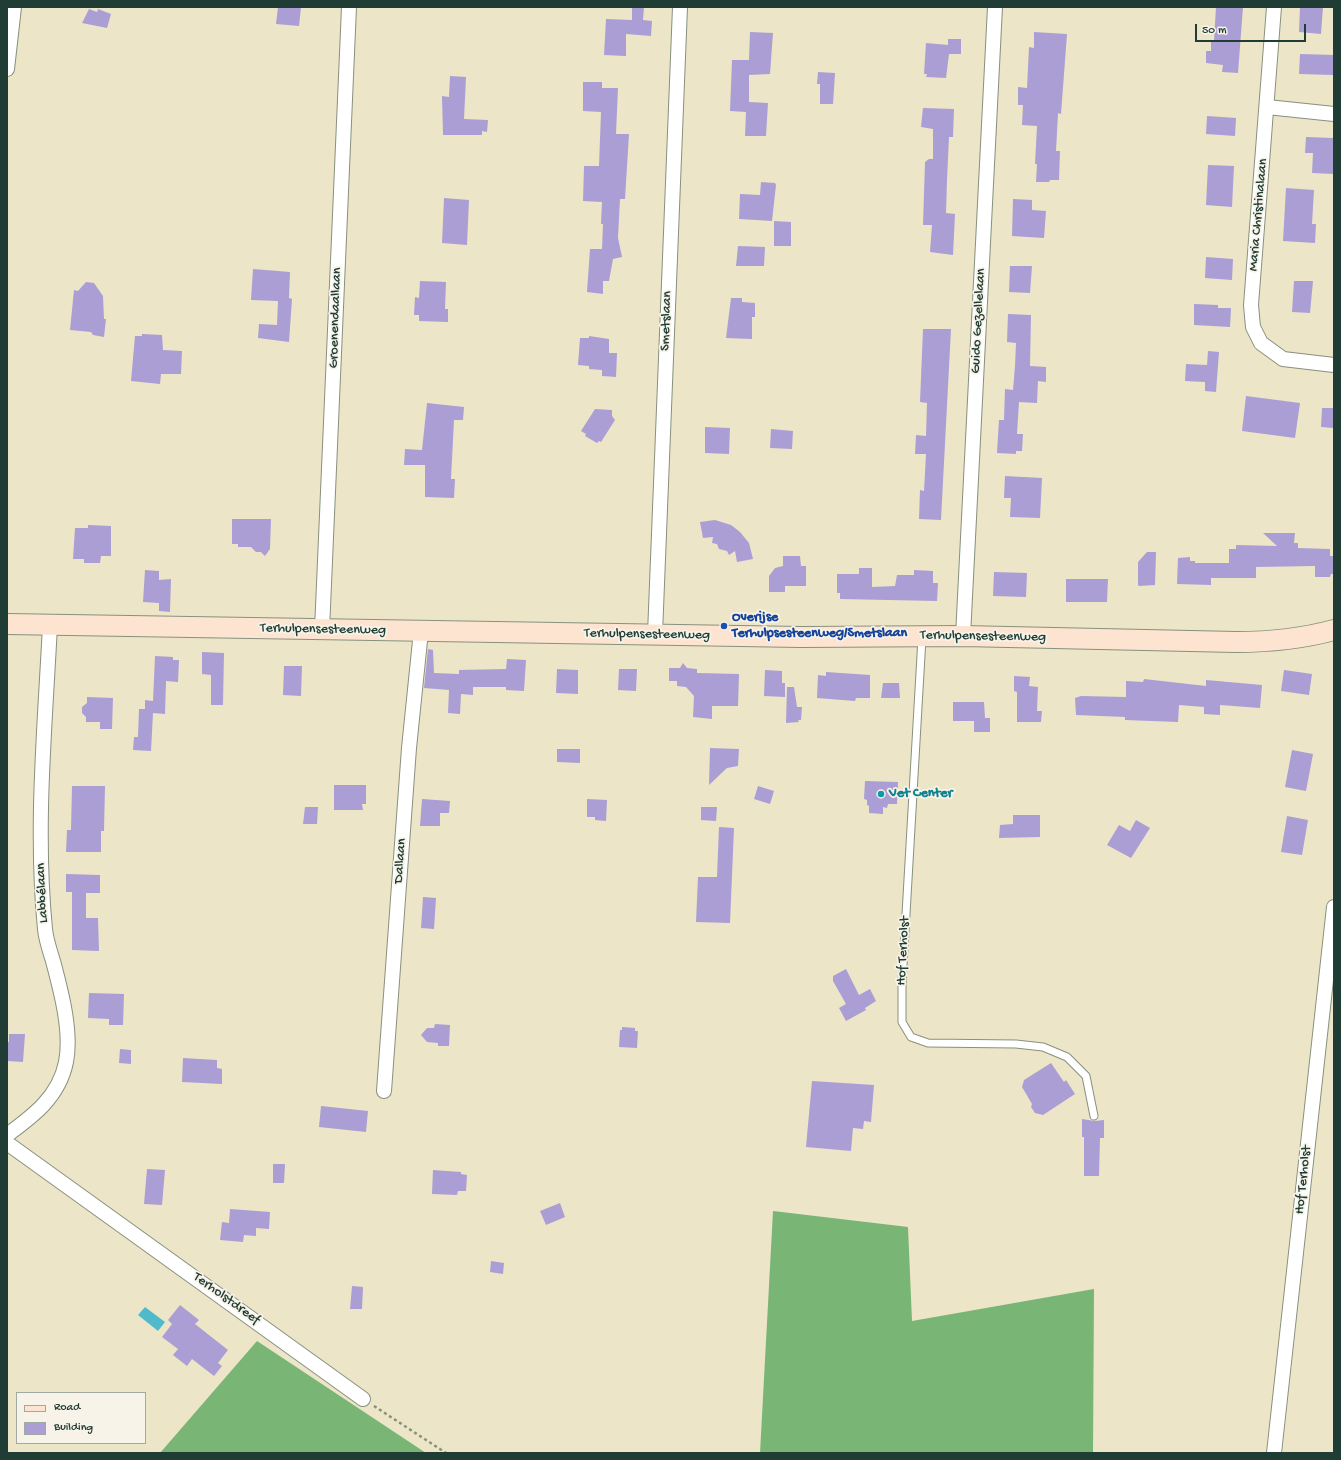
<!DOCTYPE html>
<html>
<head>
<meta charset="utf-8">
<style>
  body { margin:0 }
  #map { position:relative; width:1341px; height:1460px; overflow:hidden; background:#ede5c7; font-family:"Gochi Hand",sans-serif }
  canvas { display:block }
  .frame { position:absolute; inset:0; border:8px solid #1f3d34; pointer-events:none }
  .legend { position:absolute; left:16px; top:1392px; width:130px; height:52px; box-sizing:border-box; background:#f7f3e8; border:1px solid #a1aaa0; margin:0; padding:5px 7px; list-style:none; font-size:12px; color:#1f3d34 }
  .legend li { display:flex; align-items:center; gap:8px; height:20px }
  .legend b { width:20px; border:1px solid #a1aaa0 }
  .scale { position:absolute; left:1195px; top:24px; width:111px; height:18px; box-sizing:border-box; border:2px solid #1f3d34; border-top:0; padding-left:5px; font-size:12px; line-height:14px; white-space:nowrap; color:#1f3d34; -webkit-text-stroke:3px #f7f3e8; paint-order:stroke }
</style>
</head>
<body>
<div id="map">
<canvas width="1341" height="1460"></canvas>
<div class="frame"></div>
<ul class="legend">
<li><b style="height:5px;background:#fde4d1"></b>Road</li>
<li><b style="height:11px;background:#aa9ed5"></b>Building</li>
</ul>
<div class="scale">50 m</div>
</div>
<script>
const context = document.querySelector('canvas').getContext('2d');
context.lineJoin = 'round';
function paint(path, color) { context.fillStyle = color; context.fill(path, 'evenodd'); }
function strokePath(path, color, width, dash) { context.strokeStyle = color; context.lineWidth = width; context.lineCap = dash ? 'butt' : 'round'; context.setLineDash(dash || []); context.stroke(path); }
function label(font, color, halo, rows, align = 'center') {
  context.font = font + ' "Gochi Hand",sans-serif'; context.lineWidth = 3.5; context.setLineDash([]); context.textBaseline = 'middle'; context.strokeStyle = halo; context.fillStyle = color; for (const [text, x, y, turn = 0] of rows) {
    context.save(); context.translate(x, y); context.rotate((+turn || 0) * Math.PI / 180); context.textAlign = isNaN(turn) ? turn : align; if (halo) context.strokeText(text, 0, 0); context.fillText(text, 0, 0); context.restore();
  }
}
paint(new Path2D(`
  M773,1211L908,1227L912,1321L1094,1289L1093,1453H760Z
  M257,1341L426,1453H160Z`), '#79b574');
paint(new Path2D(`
  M145,1307L165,1322L158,1331L138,1315Z`), '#4fbaca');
paint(new Path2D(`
  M278,7H301L299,26L276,24Z
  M632,7H644L643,20L652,21L651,36L626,34V56L604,55L606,19L632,20Z
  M1216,7H1243L1238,73L1222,72L1223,65L1206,63V51H1211V41H1214Z
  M1300,7H1323L1321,34L1299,32Z
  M89,9L97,12L98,9L111,14L107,28L82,23Z
  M750,32L773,33L770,74L749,75V102L768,103L766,136H745L746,112L730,111L732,60H749Z
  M1034,32L1067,34L1061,114L1058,113L1056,151H1060L1059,180H1050L1049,182H1036L1037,164H1035L1037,126L1022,125L1023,105H1018V87L1027,88L1029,47L1034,48Z
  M948,39H961V54H949L946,78L926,77L927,74H924L926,43L948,45Z
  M1300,54L1334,55L1333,75L1299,74Z
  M818,72L835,73L833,104H820V84H817Z
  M450,76L466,77L464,119L488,120L487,132L482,131V135H443L442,96L449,97Z
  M583,82H602V88H618L616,134H629L625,199H620L618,238L622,257L613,259L609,281H603V294L587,292L590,249H602L603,224H601L602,202L583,201L584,166H599L601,112L583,111Z
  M923,108L954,109L953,137H949L947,180L946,213L955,214L953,255L930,252L932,225H923L925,162L929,159H933V129L921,127Z
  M1207,116L1236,118L1235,136L1206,134Z
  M1306,137L1334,138V174L1312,173L1313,153H1305Z
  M1208,165L1234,166L1232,207L1206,205Z
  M761,182L775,183L776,185L772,221L739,219L740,194L760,195Z
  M1286,188L1314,190L1312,224H1316L1315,243L1283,241Z
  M444,198L469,200L467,245L442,243Z
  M1013,199L1032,200V210L1046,211L1044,238L1012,236Z
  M774,221L791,222V246H774Z
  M738,246L765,247L764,266H736Z
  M1206,257L1233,259L1232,280L1205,278Z
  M1010,266H1032L1030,293L1009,292Z
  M253,269L290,272L289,298L292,299L289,342L258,338L259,324L277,325L278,301L251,300Z
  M420,281L446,282L445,309H448V322L419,321V315H414L415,297L419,298Z
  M1294,281H1313L1310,313L1292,312Z
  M86,282L94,283L103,296L104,319H106L104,337L93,335L91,332L70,330L74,290L78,291Z
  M731,298H742V302L755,303V317H752V339L726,338Z
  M1194,304L1218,305V308H1231L1230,327L1194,325Z
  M1008,314L1031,315L1030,366L1046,367V382L1038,381L1037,403L1019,402L1017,434H1023L1022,451H1016V454L997,453L999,420H1004L1005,389L1013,390L1015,366L1016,343L1007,342Z
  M923,329H951L941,520L919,519L920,490L924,491L926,454H915L916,435L926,436L927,403L920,402Z
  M142,334L162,335L163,350L182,351L181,374H161L160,384L131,381L135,336H142Z
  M589,336L609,339V353H617L616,377L602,376V370L589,369V366L578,365L580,338H589Z
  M1208,351L1219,352L1216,392L1205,391V382L1185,381L1186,364L1207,365Z
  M1246,396L1300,403L1295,438L1242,431Z
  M427,403L464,407L463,420H454L451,479H455L454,498L425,497V465H404L405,449L422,450Z
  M1322,408H1334V428L1321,427Z
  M595,409L612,410V416L615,420L601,442L599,441L597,443L585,436L586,434L581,431Z
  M705,427L730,428L729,454L705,453Z
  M771,429L793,431L792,449L770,448Z
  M1005,476L1042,478L1040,518L1010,517L1011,498H1004Z
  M232,519H271L270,549L265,556L261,552H256L251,547H238V544H232Z
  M715,520L731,525L740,532L749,543L753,559L737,562L735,551L729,555L727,551L719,549L717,544L712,543L713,537L703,538L700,522Z
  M88,525L111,526V556H101L100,563H84V559H73L75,528H88Z
  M1263,533H1295L1294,543H1298V548L1330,549V556H1334V574H1331L1330,577H1315V566L1256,567V578H1211V585L1177,584L1178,558L1190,557V561H1195V563H1229V549H1236V545L1277,546Z
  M1147,552H1156L1155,585L1139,586L1138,585V562Z
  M783,556H800L801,566H806V586H785V592H769V576L775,568L783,566Z
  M859,568H872V587L895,586L897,575H914V570L933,571V583H938L937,601L840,599V593H837V574H859Z
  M145,570L159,571V580L171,579L170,612L159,611V603L143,602Z
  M994,572L1027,573L1026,597L993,596Z
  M1066,579H1108L1107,602H1066Z
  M428,649L433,650L434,673L459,674V670L506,669L507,659L526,660L524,691L506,690V687H473V695L461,694L460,714L448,713L449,690L424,688Z
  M202,652L224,653L223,705H211V675L202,674Z
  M155,656L173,657V660H179L178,682L166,681L165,714L153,713L151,751L133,750L134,737H138L139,709H145V700L153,701Z
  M683,663L687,668L697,669V673L739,674L738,706H712V719L693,717L694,696L686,687L677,686V681H669V668H680Z
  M284,666H302L301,696L283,695Z
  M557,669L578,670V694L556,693Z
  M619,669H637L636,691L618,690Z
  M765,670L782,671V683H785V697L764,696Z
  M1284,670L1312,674L1309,695L1281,691Z
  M826,672L870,675V698H856L855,701L817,698L818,675L826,676Z
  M1014,676L1030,677L1029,686L1038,687L1037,711H1042L1041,722H1017V692L1014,691Z
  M1144,679L1206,686V680L1262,685L1260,708L1220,705V715L1204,714V707L1179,705L1178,722L1125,720V717L1076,715L1075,698L1081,696L1126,697V681L1143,682Z
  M883,683H899L900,698H881Z
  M787,687H794L797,707H802L801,720H798L799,722L786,723Z
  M87,697L113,698L112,729H100V722H86V717L82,713V707L87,703Z
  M953,702H984L985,718H990V732H974V721H953Z
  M710,748L739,749L738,766L727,768L709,785Z
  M557,749H580V763L557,762Z
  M1292,750L1313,754L1306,791L1285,787Z
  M865,781L898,782L897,804H888L887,808L883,807V814L869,813V806L867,805V800L864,799Z
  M334,785H366V804H362L363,810H334Z
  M72,786H105L104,831H101V852H66L67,830H71Z
  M758,786L774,791L770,804L754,799Z
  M422,799L450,801L449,813H440V826H420Z
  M587,799L607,800L606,821L595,820V817H587Z
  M305,807H318L317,824H303Z
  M701,807H717L716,821L701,820Z
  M1013,815H1040V837L999,838L1000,825L1013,824Z
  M1287,816L1308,820L1302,855L1281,852Z
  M1136,820L1150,828L1131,858L1107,845L1119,825L1130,831Z
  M719,827L734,828L730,923L696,922L698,877H717Z
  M66,874L100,875V893H86V918H98L99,951L72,950V892H66Z
  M423,897L436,898L434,929L421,928Z
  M846,969L859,995L870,989L876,1001L865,1008L866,1010L846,1021L839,1008L846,1004L833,981V976Z
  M89,993L124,994L123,1025H109V1019L88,1018Z
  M435,1024L450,1025L449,1046H438V1043L427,1042L421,1035L427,1028H434Z
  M622,1027L635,1028V1031H638L637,1048L619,1047L620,1030H622Z
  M9,1034H25L23,1062L7,1061V1042H9Z
  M120,1049L131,1050V1064L119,1063Z
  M183,1058L217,1060V1068L222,1069V1084L182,1082Z
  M1051,1063L1064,1082L1066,1080L1075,1094L1043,1115L1035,1113L1031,1107L1032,1104L1022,1087L1024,1080Z
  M812,1081L874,1085L871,1122L864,1121L863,1129L853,1128L851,1151L806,1147Z
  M321,1106L368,1111L366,1132L319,1127Z
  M1082,1119L1095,1121L1104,1120V1138H1100L1099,1176H1084V1137H1082Z
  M273,1164H285L284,1183H273Z
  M147,1169L165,1170L162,1205L144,1204Z
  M433,1170L461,1172V1174L467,1175L466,1191H458L457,1195L432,1194Z
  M560,1203L565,1217L546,1225L540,1211Z
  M230,1209L270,1212L269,1229L256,1228V1236L244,1235L243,1242L220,1240L222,1222L229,1223Z
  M491,1261L504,1263L503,1274L490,1272Z
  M352,1286L363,1287L362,1309H350Z
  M180,1305L199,1320L195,1324L228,1350L218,1363L222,1366L214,1376L192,1359L187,1366L173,1355L178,1349L162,1337L172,1324L168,1320Z`), '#aa9ed5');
const service = new Path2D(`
  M922,638L902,983V1022L911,1037L928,1043L1016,1044L1043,1047L1067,1057L1086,1076L1094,1116`);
const minor = new Path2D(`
  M1274,7L1251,305L1253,327L1261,343L1283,359L1334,365
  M7,69L14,7
  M1267,107L1334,114
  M322,630L349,7
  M655,634L680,7
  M963,636L995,7
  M384,1091L409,748L421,631
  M7,1135C33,1116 59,1097 66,1062C72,1032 61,991 53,961C50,951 46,940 45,929C35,828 45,726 50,625
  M7,1143L363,1399
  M1274,1453L1334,907`);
const secondary = new Path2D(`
  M7,624L801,637L963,636L1236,642C1269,642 1301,639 1334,630`);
strokePath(service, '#86917e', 9);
strokePath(minor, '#86917e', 16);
strokePath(secondary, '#86917e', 22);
strokePath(new Path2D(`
  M374,1406L446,1453`), '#86917e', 2.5, [3, 3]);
strokePath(service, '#fff', 7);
strokePath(minor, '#fff', 14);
strokePath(secondary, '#fde4d1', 20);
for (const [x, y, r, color] of [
  [724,626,4,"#1a4fb4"],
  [881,794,4,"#0f9aa8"]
]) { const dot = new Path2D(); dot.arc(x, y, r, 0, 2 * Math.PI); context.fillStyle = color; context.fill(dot); strokePath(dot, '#f7f3e8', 1.5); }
label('14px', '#1f3d34', '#f7f3e8', [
  ["Maria Christinalaan",1259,215,-85],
  ["Groenendaallaan",336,318,-88],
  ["Smetslaan",667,321,-88],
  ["Guido Gezellelaan",979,321,-87],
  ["Terhulpensesteenweg",323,630,1],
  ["Terhulpensesteenweg",647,635,1],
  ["Terhulpensesteenweg",983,637,1],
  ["Dallaan",401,861,-86],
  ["Labbélaan",43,893,-93],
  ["Hof Terholst",904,951,-87],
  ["Hof Terholst",1304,1180,-84],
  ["Terholstdreef",226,1299,36]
]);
label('bold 14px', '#164399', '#f7f3e8', [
  ["Overijse",732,618],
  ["Terhulpsesteenweg/Smetslaan",732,634]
], 'left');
label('bold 14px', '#0d838f', '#f7f3e8', [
  ["Vet Center",889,794]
], 'left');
</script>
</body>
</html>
